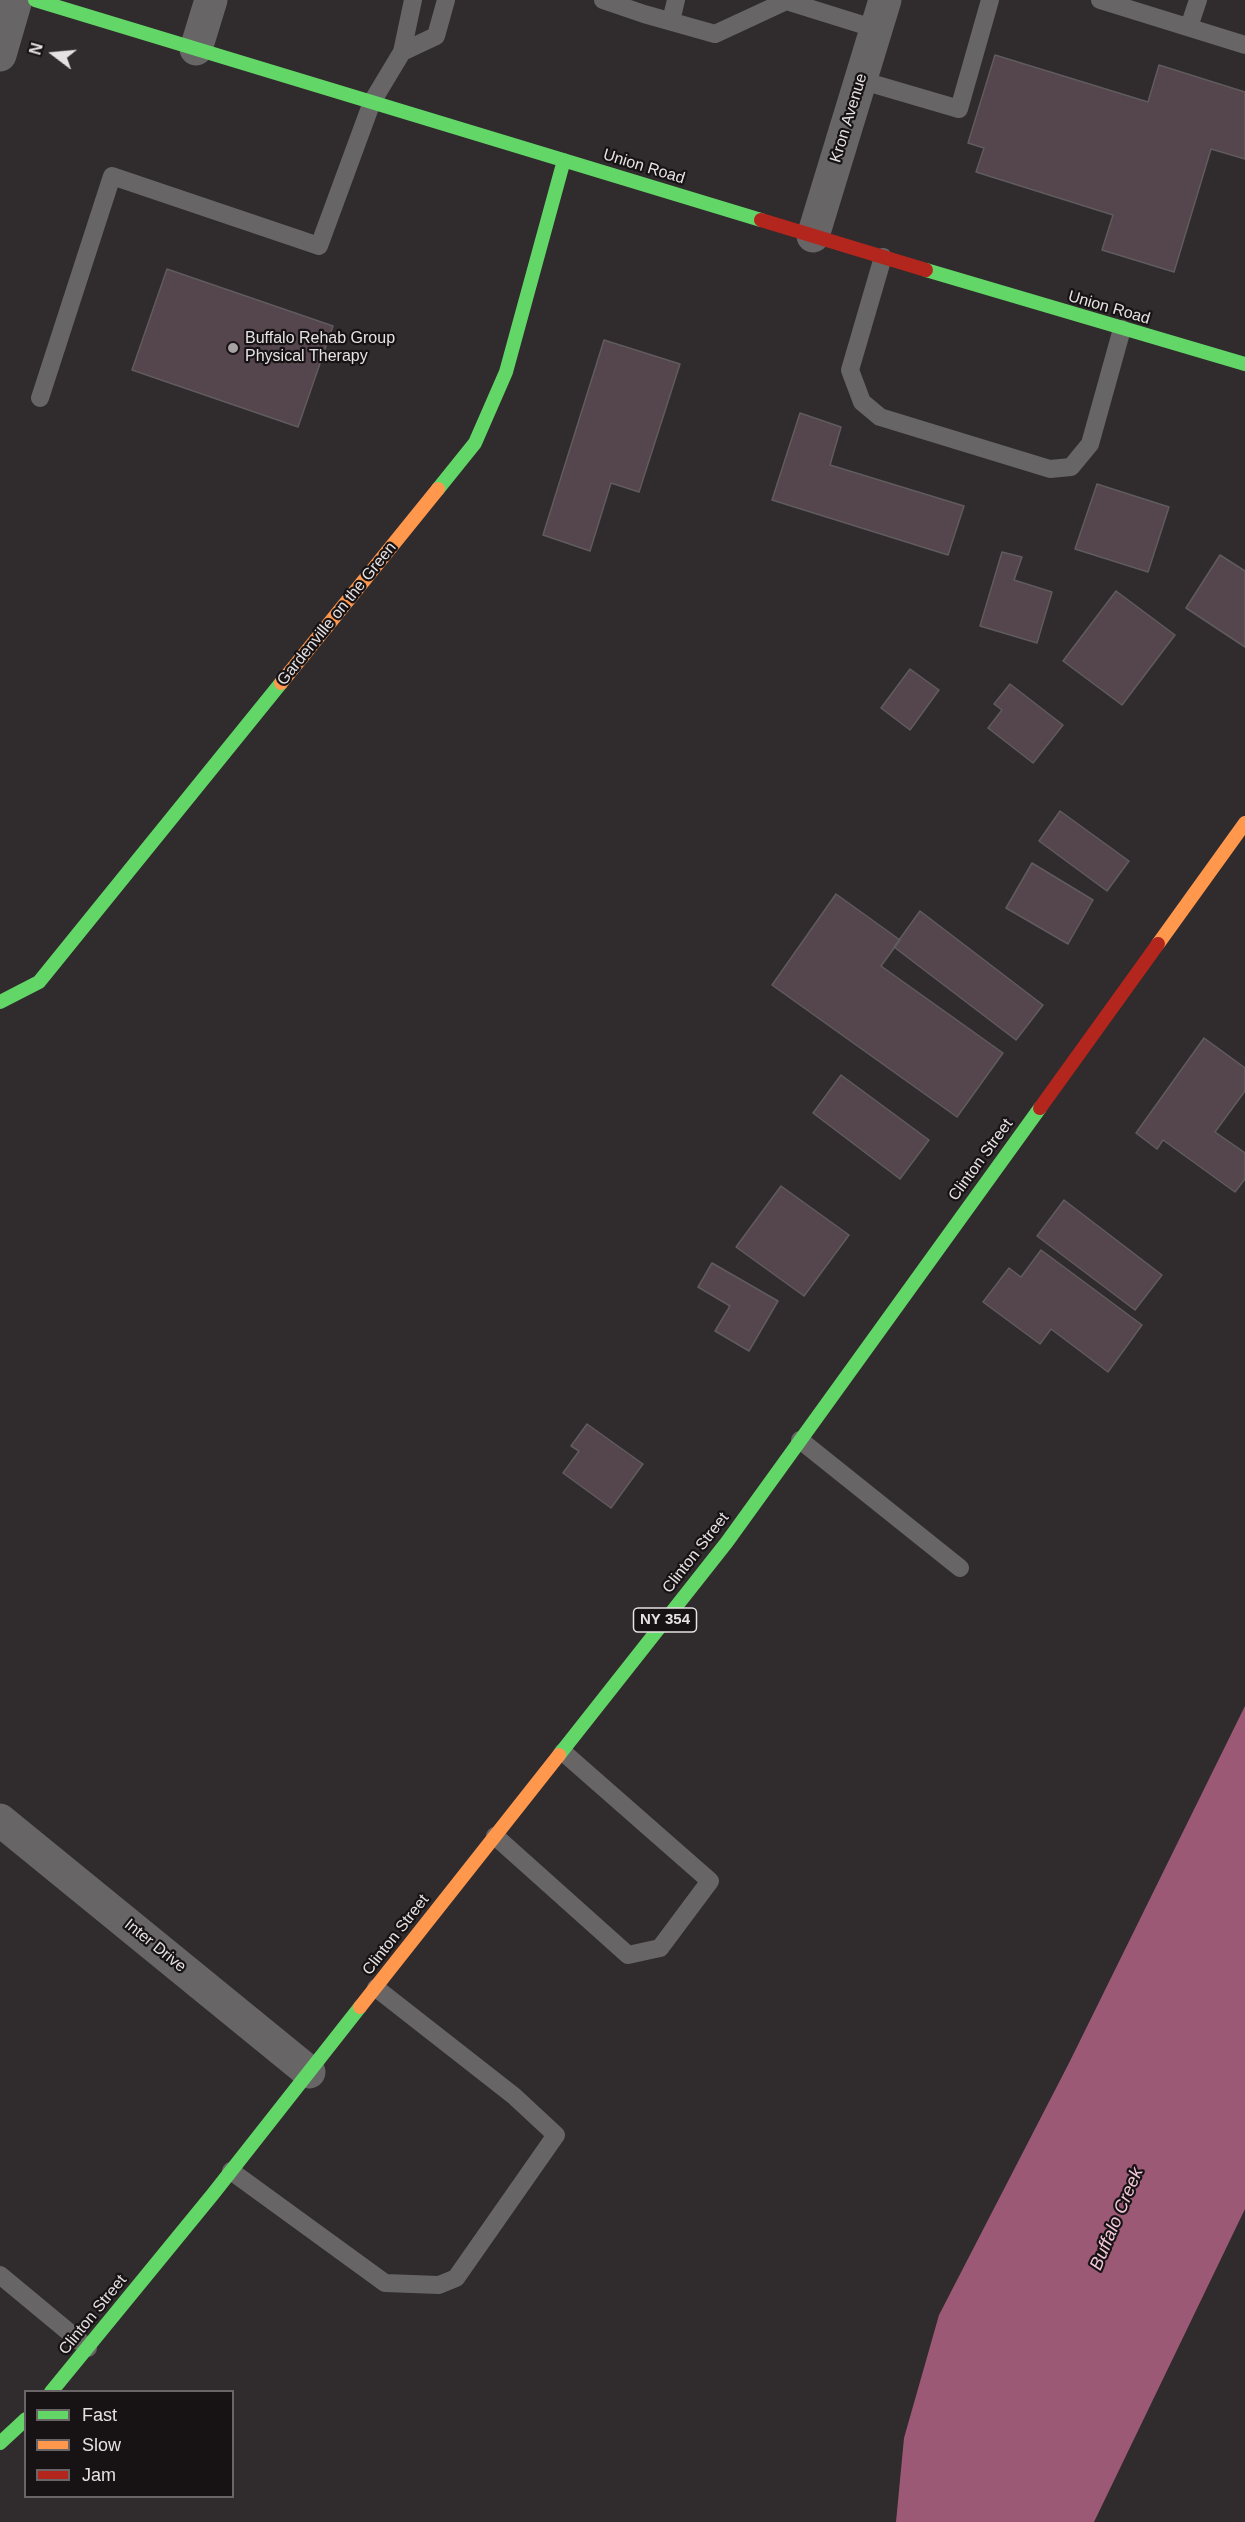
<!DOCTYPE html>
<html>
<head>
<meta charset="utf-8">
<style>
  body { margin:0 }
  #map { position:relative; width:1245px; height:2522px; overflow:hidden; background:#302b2d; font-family:Arial,sans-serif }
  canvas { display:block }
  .legend { position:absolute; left:24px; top:2390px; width:210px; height:108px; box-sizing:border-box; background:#171315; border:2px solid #6a6567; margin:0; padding:8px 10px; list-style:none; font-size:18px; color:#e6e1e2 }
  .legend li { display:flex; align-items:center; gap:12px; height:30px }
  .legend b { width:30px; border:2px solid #6a6567 }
  .north { position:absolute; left:24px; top:24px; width:60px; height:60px; -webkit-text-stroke:4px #171315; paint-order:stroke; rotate:286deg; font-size:16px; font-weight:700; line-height:24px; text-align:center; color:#e6e1e2 }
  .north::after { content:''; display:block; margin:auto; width:21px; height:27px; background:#e6e1e2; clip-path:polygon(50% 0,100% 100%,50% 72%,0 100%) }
</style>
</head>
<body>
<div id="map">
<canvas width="1245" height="2522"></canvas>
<ul class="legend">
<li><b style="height:8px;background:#63d668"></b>Fast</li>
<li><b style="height:8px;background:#ff974d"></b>Slow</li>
<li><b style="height:8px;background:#b3261e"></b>Jam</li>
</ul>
<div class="north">N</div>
</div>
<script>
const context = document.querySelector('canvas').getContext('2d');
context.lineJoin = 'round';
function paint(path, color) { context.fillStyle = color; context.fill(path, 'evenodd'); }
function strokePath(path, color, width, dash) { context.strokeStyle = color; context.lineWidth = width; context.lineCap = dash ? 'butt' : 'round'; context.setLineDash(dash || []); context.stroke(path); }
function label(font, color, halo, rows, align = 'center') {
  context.font = font + ' Arial,sans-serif'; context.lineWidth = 4.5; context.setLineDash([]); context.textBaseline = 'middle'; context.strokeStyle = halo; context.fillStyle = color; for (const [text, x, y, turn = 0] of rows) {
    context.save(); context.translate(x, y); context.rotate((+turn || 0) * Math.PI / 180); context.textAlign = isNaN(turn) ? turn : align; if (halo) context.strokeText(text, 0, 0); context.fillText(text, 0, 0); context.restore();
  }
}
paint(new Path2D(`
  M1245,1706V2209L1094,2522H896L904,2438L939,2315L1069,2063Z`), '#9c5975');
const building = new Path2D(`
  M995,55L1148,102L1159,65L1245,92V159L1211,149L1174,272L1102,250L1113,215L976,172L984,148L968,143Z
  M167,269L333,326L298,427L132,370Z
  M604,340L680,364L639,492L611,483L590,551L543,535Z
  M800,413L841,427L830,465L964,506L948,555L772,500Z
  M1097,484L1169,507L1148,572L1075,549Z
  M1002,552L1022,557L1014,580L1052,592L1037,643L980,626Z
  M1220,555L1245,571V647L1186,608Z
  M1116,591L1175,635L1122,705L1063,661Z
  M910,669L939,690L910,730L881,708Z
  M1010,684L1063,725L1033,763L988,728L1002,710L994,704Z
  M1060,811L1129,861L1107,891L1039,841Z
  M1032,863L1093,900L1068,944L1006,908Z
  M836,894L900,940L881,966L1003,1053L957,1117L772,985Z
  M920,911L1043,1005L1016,1040L894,947Z
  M1204,1038L1245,1068V1091L1215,1132L1245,1153V1179L1235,1192L1163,1140L1157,1149L1136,1133Z
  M841,1075L929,1140L900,1179L813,1113Z
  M781,1186L849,1235L804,1296L736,1247Z
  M1064,1200L1162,1275L1135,1310L1037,1236Z
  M1041,1250L1142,1325L1108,1372L1051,1329L1040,1344L983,1302L1009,1268L1021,1277Z
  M712,1263L778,1301L749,1351L715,1331L730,1306L698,1287Z
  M587,1424L643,1464L611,1508L563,1473L579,1451L571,1446Z`);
paint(building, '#55454c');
strokePath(building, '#605c5e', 1.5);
strokePath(new Path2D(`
  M603,0L644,14L715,34L786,1L876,29
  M1100,0L1245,45
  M671,21L676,0
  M1189,27L1198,0
  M402,52L436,36L446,0
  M860,80L959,109L990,0
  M883,257L850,370L862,402L880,417L1050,469L1071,467L1090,444L1122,329
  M40,398L112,176L319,246L372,102L402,52L413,0
  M800,1440L960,1568
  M495,1836L628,1955L660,1948L710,1881L563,1752
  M231,2171L385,2283L439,2285L456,2278L556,2135L514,2096L376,1988
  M0,2275L88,2348`), '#676566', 18);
strokePath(new Path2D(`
  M196,49L211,0
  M0,55L16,0
  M813,236L885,0
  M0,1820L309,2072`), '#676566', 33);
strokePath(new Path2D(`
  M35,0L761,220
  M926,270L1245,364
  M438,489L475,443L506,372L564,160
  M0,1002L39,982L281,683
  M559,1755L727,1542L1040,1108
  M51,2392L213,2194L360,2007
  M0,2443L26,2419`), '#63d668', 14);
strokePath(new Path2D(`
  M281,683L438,489
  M1158,944L1245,823
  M360,2007L559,1755`), '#ff974d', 14);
strokePath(new Path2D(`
  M761,220L926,270
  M1040,1108L1158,944`), '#b3261e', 14);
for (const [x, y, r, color] of [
  [233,348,6,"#a6a1a3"]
]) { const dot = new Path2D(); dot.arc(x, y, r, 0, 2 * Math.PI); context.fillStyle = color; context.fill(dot); strokePath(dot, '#171315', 2); }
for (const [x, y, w] of [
  [665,1620,63]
]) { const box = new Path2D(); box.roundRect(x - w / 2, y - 12, w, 24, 4.5); context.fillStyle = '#171315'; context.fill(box); strokePath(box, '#e6e1e2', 1.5); }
label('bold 15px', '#e6e1e2', null, [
  ["NY 354",665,1620]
]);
label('16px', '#e6e1e2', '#171315', [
  ["Kron Avenue",849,118,-73],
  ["Union Road",644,167,17],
  ["Union Road",1109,308,16],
  ["Gardenville on the Green",337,614,-51],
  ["Clinton Street",981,1160,-54],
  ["Clinton Street",696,1553,-52],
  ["Clinton Street",396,1935,-52],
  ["Inter Drive",155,1946,39],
  ["Clinton Street",93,2315,-51]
]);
label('16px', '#e6e1e2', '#171315', [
  ["Buffalo Rehab Group",245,339],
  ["Physical Therapy",245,357]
], 'left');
label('italic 18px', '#f5c9d9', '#171315', [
  ["Buffalo Creek",1117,2219,-67]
]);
</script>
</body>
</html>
